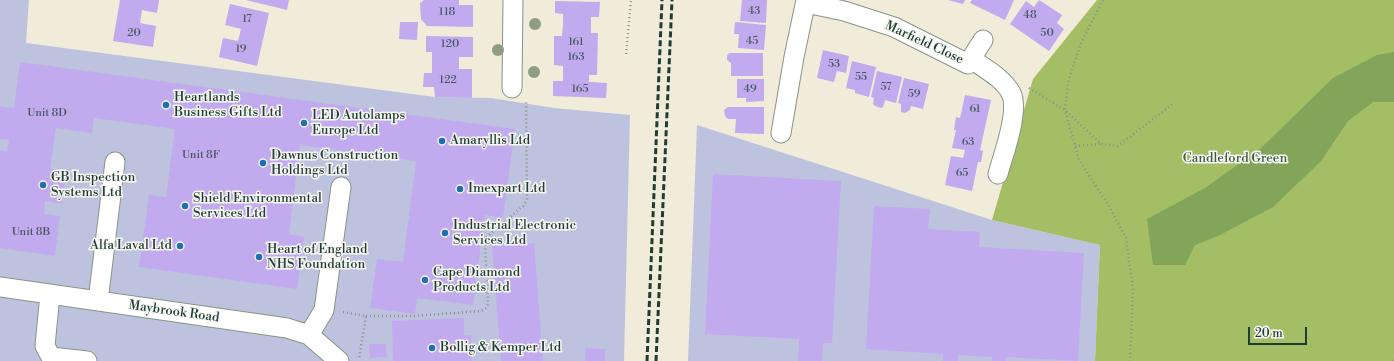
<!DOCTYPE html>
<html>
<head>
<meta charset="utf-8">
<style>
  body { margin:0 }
  #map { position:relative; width:1394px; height:361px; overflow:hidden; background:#f1ebd9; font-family:"Libre Bodoni",serif }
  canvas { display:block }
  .scale { position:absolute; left:1248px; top:327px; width:59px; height:18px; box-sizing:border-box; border:2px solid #1f3d34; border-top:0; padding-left:5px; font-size:12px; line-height:14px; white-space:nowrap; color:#1f3d34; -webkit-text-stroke:3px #f6f6f2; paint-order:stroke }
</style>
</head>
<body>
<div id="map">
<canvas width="1394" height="361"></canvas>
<div class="scale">20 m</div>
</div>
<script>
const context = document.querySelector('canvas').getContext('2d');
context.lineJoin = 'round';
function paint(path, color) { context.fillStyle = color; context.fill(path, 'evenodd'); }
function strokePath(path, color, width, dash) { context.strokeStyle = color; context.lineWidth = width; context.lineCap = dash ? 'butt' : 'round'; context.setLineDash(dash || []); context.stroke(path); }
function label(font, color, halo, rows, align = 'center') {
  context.font = font + ' "Libre Bodoni",serif'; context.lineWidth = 3; context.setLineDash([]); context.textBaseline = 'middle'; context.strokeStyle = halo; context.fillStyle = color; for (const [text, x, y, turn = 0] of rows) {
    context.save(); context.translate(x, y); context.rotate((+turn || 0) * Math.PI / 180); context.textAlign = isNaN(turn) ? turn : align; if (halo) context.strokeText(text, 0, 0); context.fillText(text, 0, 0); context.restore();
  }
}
paint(new Path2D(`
  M0,0H29L26,43L435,97L491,98L554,108L630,115L624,361H0Z
  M697,125L992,220L1100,245L1095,361H688Z`), '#bdc3de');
paint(new Path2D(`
  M1097,0H1394V361H1095L1100,245L992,220L1033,79Z`), '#a3be65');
paint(new Path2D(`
  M1394,52V102H1373L1348,121L1321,161L1273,207L1220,235L1195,245L1185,265H1153L1147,219L1205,188L1260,149L1333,78L1377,55Z`), '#82a55a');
paint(new Path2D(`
  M120,0H159L157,13L142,10L140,23L156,26L153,47L113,41Z
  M246,0H289L287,10Z
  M424,0H459V5H473V27L427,26L421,19L420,3Z
  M742,0H767L766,23L740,21Z
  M948,0H965L963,4Z
  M972,0H1014L1005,20L970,3Z
  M1039,0L1062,15L1057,23L1064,29L1049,51L1010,24L1026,1L1034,7Z
  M555,1L600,2L599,17H591V33H598L597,75H589V82L607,83L606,98L553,96V81H563V66L554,65V36H562L563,24V14L555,13Z
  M230,4L269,13L257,66L219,57L223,38L238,41L241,29L225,25Z
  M400,22H418L417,40L399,39Z
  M735,22L766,25L764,50L738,48L739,34H734Z
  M426,36L473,37V57H459V69H472V98L435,97L434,87H423L424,73H432V52H426Z
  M823,50L849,56L846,73L837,71L834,82L817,78Z
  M729,53H763V76H731V63L727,60V56Z
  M852,61L876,67L869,97L855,93V90L846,88Z
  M20,62L515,129L503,218L485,215L473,305L417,298L415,314L370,308L377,259L403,262L416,161L300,145L289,234L304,237L297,289L139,267L149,195L166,197L175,129L94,118L92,133L56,128L50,169L66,171L62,204L45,201L44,214L60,216L55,256L0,248V150L7,151L9,140L0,139V106L14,108Z
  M877,71L902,77L896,103L885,100L883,107L881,108L875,106L873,104L874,98L871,97Z
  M904,78L929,84L923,109L911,106L910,110L905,113L901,112V104L898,103Z
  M737,79H764V101L746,102V98H737Z
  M965,95L991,100L980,150L983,151L981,162H978L972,191L945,185L951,156L963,158L965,150L952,148L956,130H954L956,117L960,118Z
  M728,107H764V134L735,133L736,119H728L725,116L724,110Z
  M713,174L841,181L832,343H823L822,361H798L799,339L705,334Z
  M874,206L930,209L928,229L980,232L979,247L1084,253L1078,361L1006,357V361H992V357L958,355V361H943V354L866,349Z
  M534,243L543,361H501L492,246Z
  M464,318V336L471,335L472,361H393L392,321Z
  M369,344H386L387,357L370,358Z
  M586,348L605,349V361H585Z`), '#c2aaee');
const minor = new Path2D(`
  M806,3L844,11L894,27L968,64L983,40
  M971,59C984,68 1003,78 1011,93C1020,111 1003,155 998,174
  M512,88L513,0
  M781,133L794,57L806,0
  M0,287L287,328L309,335L339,361
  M50,294L45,346L51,357L87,361
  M98,301L115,162
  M309,335L324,310L341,187`);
strokePath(minor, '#889486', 21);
strokePath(new Path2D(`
  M1103,0L1081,43L1068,82L1065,110L1079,160L1109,206L1126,238L1133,289L1130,361
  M626,54L631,0
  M1029,88L1065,110L1101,144L1118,146L1174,103
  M1075,146L1100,144
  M343,312L366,316L359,359
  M366,316H414L481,311L486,308L488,304L485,244L487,237L523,206L527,200L526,101
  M1393,361L1394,360`), '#889486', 2.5, [1, 3]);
strokePath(minor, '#fff', 19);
strokePath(new Path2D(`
  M647,361L662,0
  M656,361L672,0`), '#1f3d34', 3, [6, 3]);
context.fillStyle = '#909d85';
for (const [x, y] of [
  [535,24],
  [498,50],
  [534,72]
]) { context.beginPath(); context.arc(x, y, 6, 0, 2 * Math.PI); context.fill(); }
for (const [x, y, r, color] of [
  [166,105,4,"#1f6fb2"],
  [304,123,4,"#1f6fb2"],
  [442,141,4,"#1f6fb2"],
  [263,163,4,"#1f6fb2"],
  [43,185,4,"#1f6fb2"],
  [460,189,4,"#1f6fb2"],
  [185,206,4,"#1f6fb2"],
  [445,233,4,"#1f6fb2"],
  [180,246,4,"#1f6fb2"],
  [259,257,4,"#1f6fb2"],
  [425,280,4,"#1f6fb2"],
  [432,348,4,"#1f6fb2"]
]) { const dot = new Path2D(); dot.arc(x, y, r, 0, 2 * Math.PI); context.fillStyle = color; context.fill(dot); strokePath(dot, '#f6f6f2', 1.5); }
label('11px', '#485862', null, [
  ["43",754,11],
  ["118",447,12],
  ["48",1030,15],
  ["17",247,19],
  ["20",134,33],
  ["50",1047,33],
  ["45",752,41],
  ["161",576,42],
  ["120",450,44],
  ["19",241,49],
  ["163",576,57],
  ["53",834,64],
  ["55",861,77],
  ["122",448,80],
  ["57",886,87],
  ["165",580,89],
  ["49",750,89],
  ["59",914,94],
  ["61",975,109],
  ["Unit 8D",47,113],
  ["63",968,142],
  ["Unit 8F",201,155],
  ["65",962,173],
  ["Unit 8B",31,232]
]);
label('13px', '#1f3d34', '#f6f6f2', [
  ["Marfield Close",924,43,25],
  ["Maybrook Road",174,312,8]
]);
label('13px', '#1f3d34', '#f6f6f2', [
  ["Heartlands",174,98],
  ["Business Gifts Ltd",174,113],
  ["LED Autolamps",312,116],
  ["Europe Ltd",312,131],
  ["Amaryllis Ltd",450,141],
  ["Dawnus Construction",271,156],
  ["Holdings Ltd",271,171],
  ["GB Inspection",51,178],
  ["Systems Ltd",51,193],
  ["Imexpart Ltd",468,189],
  ["Shield Environmental",193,199],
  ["Services Ltd",193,214],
  ["Industrial Electronic",453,226],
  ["Services Ltd",453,241],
  ["Alfa Laval Ltd",172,246,"right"],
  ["Heart of England",267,250],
  ["NHS Foundation",267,265],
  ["Cape Diamond",433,273],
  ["Products Ltd",433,288],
  ["Bollig & Kemper Ltd",440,348]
], 'left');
label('13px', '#405d40', '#f6f6f2', [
  ["Candleford Green",1235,159]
]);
</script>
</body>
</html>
